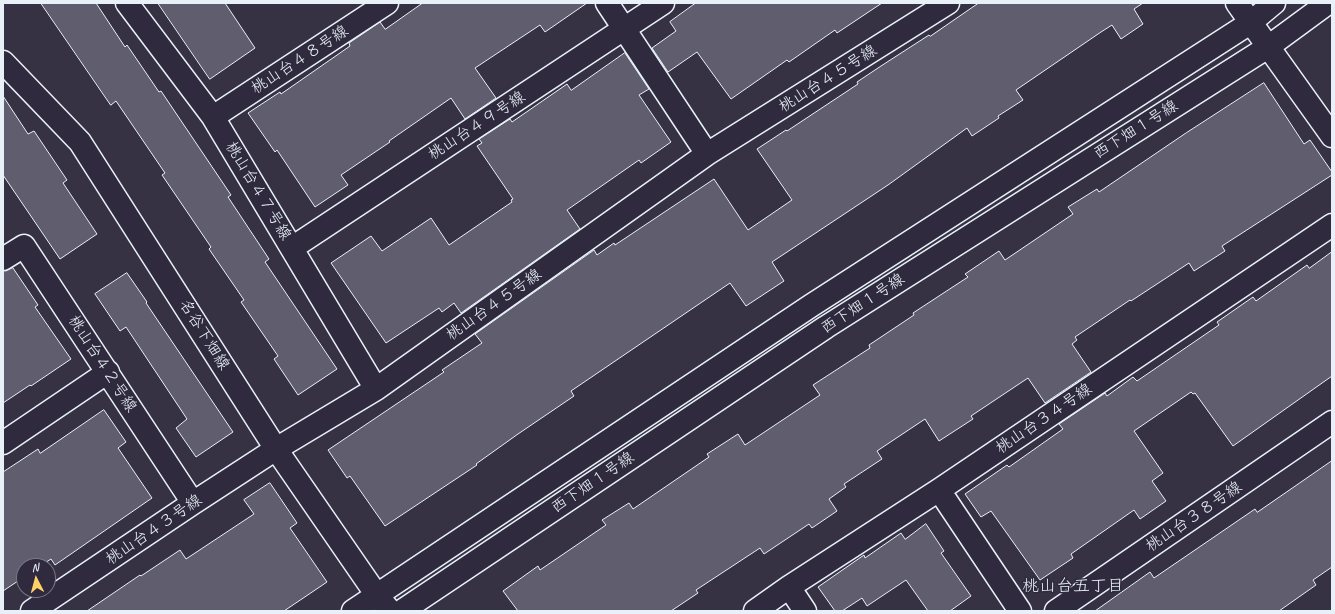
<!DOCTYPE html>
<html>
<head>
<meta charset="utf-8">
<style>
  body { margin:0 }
  #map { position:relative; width:1335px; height:614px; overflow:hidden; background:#363244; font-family:Caveat,sans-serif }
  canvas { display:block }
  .frame { position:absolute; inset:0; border:4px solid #e8f1f8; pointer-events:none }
  .north { position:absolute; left:16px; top:558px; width:40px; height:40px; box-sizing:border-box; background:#2f2a3d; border:1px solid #797a88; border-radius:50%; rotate:354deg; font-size:11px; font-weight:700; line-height:16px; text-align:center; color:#e8f1f8 }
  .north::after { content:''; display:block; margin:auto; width:14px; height:18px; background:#ffd166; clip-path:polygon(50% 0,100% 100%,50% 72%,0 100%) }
</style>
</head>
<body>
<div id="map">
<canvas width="1335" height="614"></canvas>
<div class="frame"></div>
<div class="north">N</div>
</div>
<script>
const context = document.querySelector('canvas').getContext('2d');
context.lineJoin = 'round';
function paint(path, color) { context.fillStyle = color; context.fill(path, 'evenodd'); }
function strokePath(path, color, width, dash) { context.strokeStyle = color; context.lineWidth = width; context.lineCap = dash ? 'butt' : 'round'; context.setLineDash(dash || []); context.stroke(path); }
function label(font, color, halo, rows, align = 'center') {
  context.font = font + ' Caveat,"Klee One",sans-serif'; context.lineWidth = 3; context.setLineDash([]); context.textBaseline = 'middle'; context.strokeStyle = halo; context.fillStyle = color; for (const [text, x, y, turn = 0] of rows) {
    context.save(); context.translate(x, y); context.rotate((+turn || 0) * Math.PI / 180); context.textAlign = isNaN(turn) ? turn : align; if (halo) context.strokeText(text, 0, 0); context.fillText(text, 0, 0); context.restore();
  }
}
const building = new Path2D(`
  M41,3H96L125,47L127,45L159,92L161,91L231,195L228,197L269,259L265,262L337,369L298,395L274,359L278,356L241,302L244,300L209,249L211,247L162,175L165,173L116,101L111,105Z
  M158,3H225L255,48L210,79Z
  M423,3H587L545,32L540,25L475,68L496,98L465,119L451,98L389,141L390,142L341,175L348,185L315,207L277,150L275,152L248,113L280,92L281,94L350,46L349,43L380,22L385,29Z
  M696,3H882L837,33L835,30L789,62L787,60L731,99L697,52L668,72L652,48L676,31L670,22Z
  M979,3H1143L1134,9L1143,24L1121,39L1112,25L1101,32L1016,90L1023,100L998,116L999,118L972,136L967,128L888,185L772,262L784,281L746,306L730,283L571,391L574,396L518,434L476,464L477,465L385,526L350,476L347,478L328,450L444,372L442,370L482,343L475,334L594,250L597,255L614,243L615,245L714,179L748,230L792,200L757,149L786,130L787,131L858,84L857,82L881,66L929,35L930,36Z
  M625,53L649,89L639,95L671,142L641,163L639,160L567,210L580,229L461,313L454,303L442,312L439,308L386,343L331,263L371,236L382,251L431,218L449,245L512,202L511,200L513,199L477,146L482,143L479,139L510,119L512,122L567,84L571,90Z
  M1264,83L1304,144L1310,140L1332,172V175L1222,246L1225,251L1194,271L1189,263L1131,301L1130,300L1075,337L1077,340L1072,344L1091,372L1045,403L1028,378L971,416L973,419L939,441L925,419L877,451L882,459L844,484L846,487L829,499L837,511L812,528L809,524L764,554L760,548L696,590L698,593L671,611H518L503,591L538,566L540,570L606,525L602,520L629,503L633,509L709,457L707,454L738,434L745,445L820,395L813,385L870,348L869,345L914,315L913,313L968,277L965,274L999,251L1005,260L1073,214L1068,207L1097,189L1099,192L1186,133Z
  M3,96L28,134L34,131L67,180L63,183L97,234L60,259L3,175Z
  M1332,252V376L1233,446L1195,393L1193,394L1191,392L1134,431L1163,473L1152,481L1166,501L1140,519L1134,510L1071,554L1073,558L1040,580L991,511L981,517L965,494L1007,465L1009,467L1063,429L1059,424L1105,393L1107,396L1133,377L1137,381L1219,325L1217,322L1253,297L1256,301L1307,265L1309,268Z
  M13,268L38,305L35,307L71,359L31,386L30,385L3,403V271Z
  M127,273L147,302L146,303L233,432L196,457L176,428L187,419L126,327L120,331L95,294Z
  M104,410L126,442L118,448L152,498L55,565L51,559L40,566H24V577L3,591V472L38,449L40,453Z
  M1332,461V567L1313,580L1316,585L1279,611H1095L1150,572L1154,578L1255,509L1257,512Z
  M270,483L297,523L290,528L327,582L284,611H87L140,575L141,576L180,550L186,559L254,514L244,500Z
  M926,524L944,551L941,553L971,596L950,611H928L906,580L867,606L862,598L842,611H835L818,587L864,555L865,558L901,533L905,539Z`);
paint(building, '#605e6e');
strokePath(building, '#e8f1f8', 1);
const street = new Path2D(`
  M127,3L213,117L376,389
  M607,3L707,154
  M1237,3L1332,136
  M213,117L387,3
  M292,248L663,3
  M3,259L24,246L193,503
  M3,443L108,372
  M939,490L1020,611
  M789,587L805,611
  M32,611L193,503L276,449L376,389L707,154L948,3
  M755,611L789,587L939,490L1332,225
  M1056,611L1332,422`);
const secondary = new Path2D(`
  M3,62L80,142L276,449L376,594L390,611
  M353,611L812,305L1250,23L1274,3
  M402,611L826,327L1268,47L1328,3`);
strokePath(street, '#e8f1f8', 25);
strokePath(secondary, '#e8f1f8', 25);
strokePath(street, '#2f2a3d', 22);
strokePath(secondary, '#2f2a3d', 22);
label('16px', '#e8f1f8', '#2f2a3d', [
  ["桃山台４８号線",300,60,-33],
  ["桃山台４５号線",828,79,-32],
  ["桃山台４９号線",477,126,-33],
  ["西下畑１号線",1136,130,-32],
  ["桃山台４７号線",258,191,59],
  ["西下畑１号線",863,304,-33],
  ["桃山台４５号線",494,305,-35],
  ["名谷下畑線",204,335,58],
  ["桃山台４２号線",102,364,57],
  ["桃山台３４号線",1044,419,-34],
  ["西下畑１号線",593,483,-34],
  ["桃山台３８号線",1194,517,-34],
  ["桃山台４３号線",154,530,-34]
]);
label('17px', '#e8f1f8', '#2f2a3d', [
  ["桃山台五丁目",1073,587]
]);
</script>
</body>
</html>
